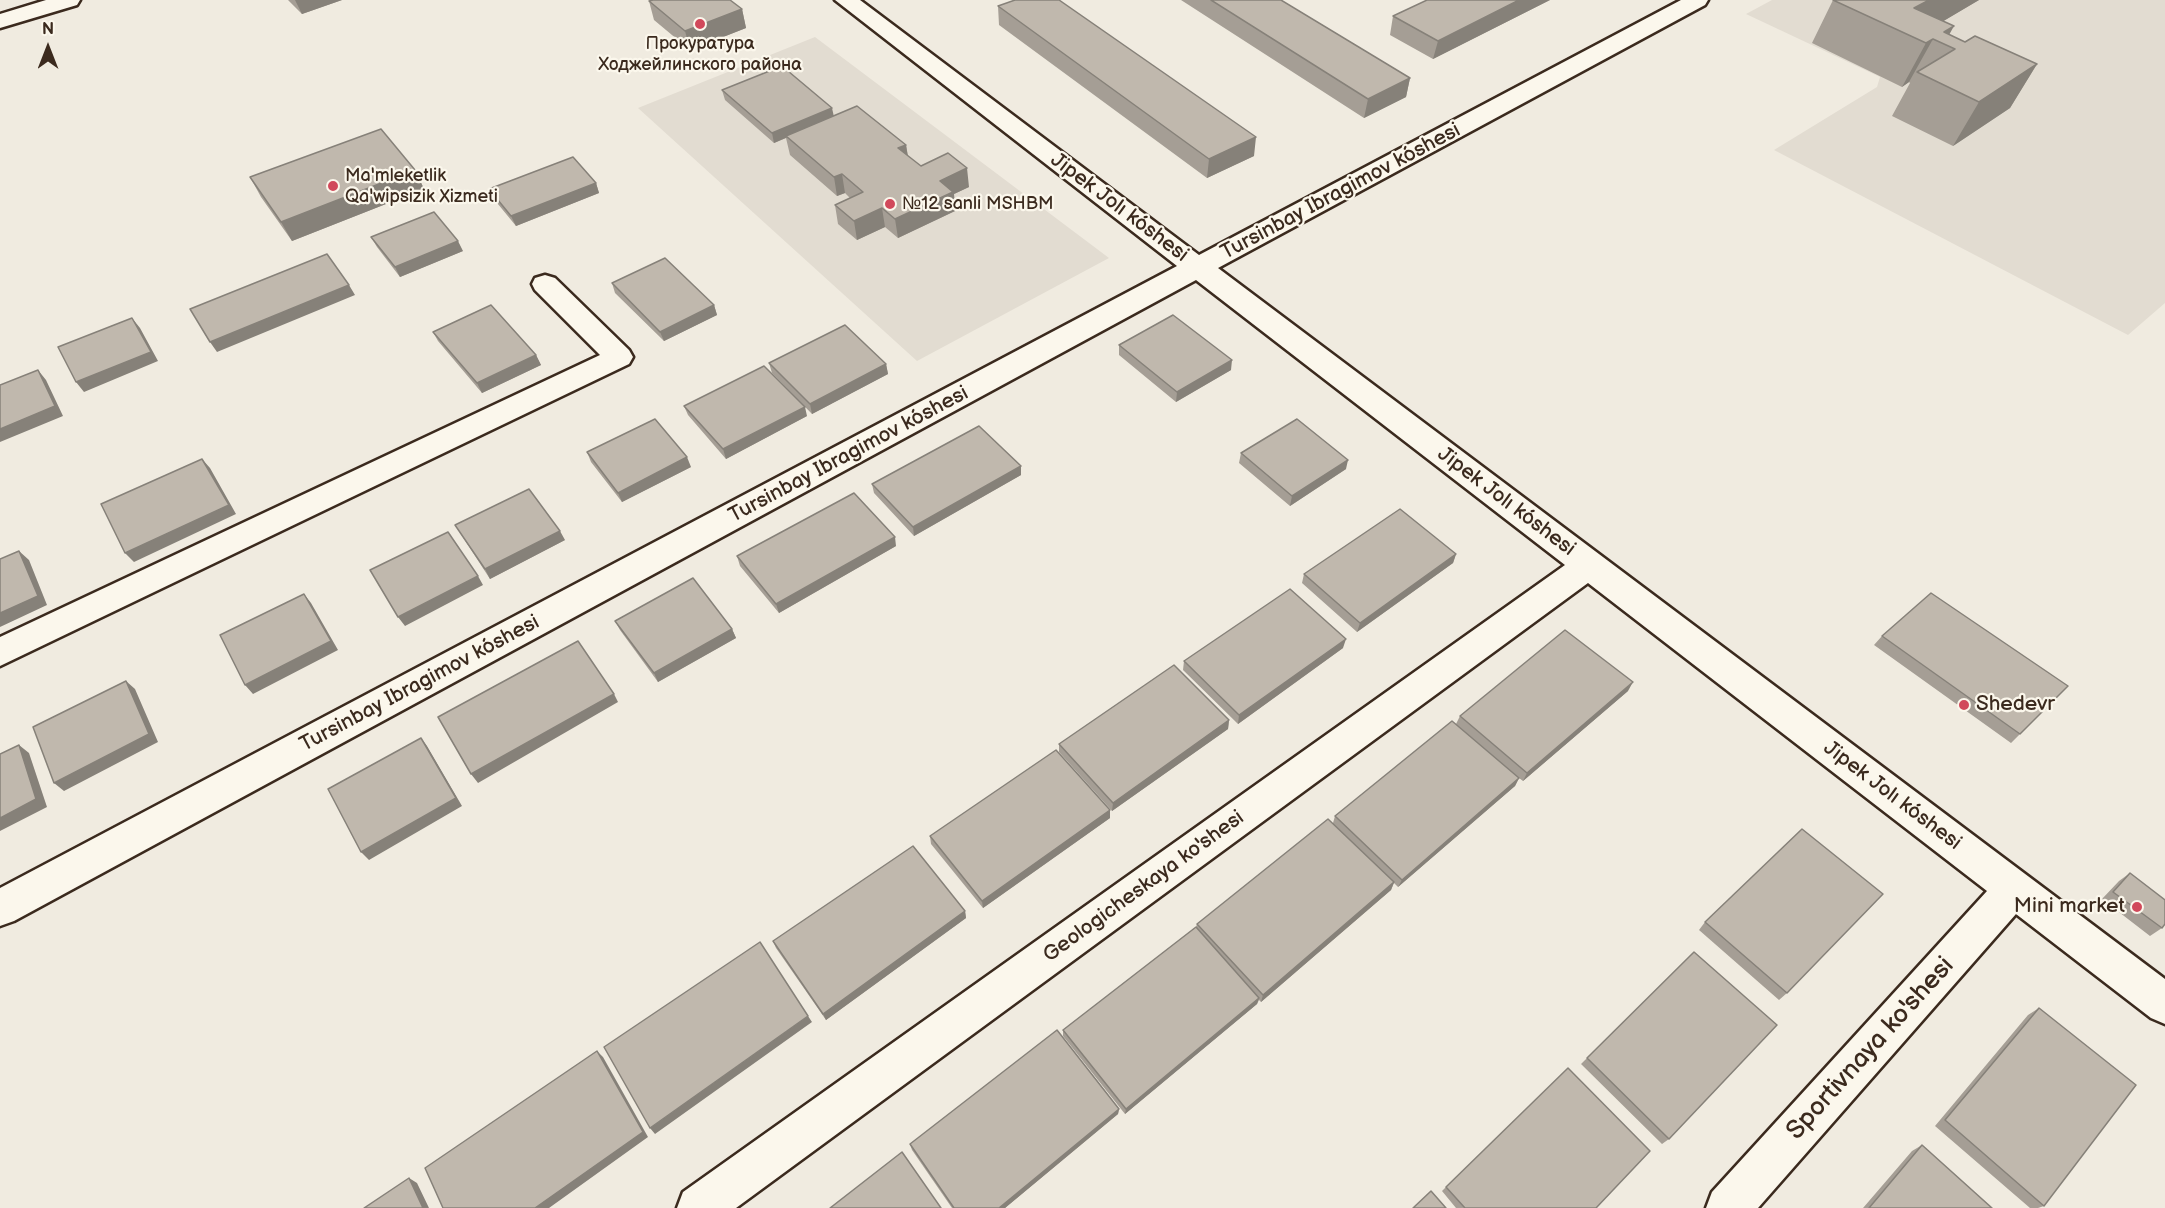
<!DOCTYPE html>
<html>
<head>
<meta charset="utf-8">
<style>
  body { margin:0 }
  #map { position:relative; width:2165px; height:1208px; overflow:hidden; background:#f0ebe0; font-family:"Balsamiq Sans",sans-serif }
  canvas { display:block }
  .north { position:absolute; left:18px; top:18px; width:60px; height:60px; -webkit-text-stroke:4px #fbf7ec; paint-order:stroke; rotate:0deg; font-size:16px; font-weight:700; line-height:24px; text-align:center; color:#3b2a1e }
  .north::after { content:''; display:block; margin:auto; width:21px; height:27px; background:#3b2a1e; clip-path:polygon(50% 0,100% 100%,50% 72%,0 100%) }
</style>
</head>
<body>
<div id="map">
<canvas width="2165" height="1208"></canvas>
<div class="north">N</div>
</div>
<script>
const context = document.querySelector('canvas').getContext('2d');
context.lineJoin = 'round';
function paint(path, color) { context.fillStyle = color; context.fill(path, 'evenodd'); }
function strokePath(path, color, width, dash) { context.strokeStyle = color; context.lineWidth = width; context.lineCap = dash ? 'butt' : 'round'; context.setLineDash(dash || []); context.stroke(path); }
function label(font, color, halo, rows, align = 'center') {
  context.font = font + ' "Balsamiq Sans",sans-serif'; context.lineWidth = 4.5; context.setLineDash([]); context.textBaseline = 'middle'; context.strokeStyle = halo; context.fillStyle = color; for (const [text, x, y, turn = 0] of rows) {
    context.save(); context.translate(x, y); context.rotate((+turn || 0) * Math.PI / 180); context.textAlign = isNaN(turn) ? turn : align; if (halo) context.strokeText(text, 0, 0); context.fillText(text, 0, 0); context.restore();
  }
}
paint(new Path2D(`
  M1772,0H2165V303L2128,335L1774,150L1877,87L1880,77L1746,14Z
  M815,37L1109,258L917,361L638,108Z`), '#e2dcd1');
const minor = new Path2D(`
  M46,0H80L77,5L0,28V14Z
  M835,0H860L1199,255L1681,0H1708L1705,5L1218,268L2165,979V1024L2151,1018L2016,914L1758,1208H1706L1712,1192L1987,891L1588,583L736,1208H677L683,1192L1565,565L1196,280L14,921L0,926V888L1177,266Z
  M545,275L555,278L629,350L633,357L629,364L0,666V637L600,355L535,290L532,284L535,278Z`);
strokePath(minor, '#3b2a1e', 5);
paint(minor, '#fbf7ec');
paint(new Path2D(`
  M288,0H342L302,14Z
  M1181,0H1281L1410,78L1406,97L1364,118Z
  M1550,0L1433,59L1390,35L1393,16Z
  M1833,0H1979L1943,21L1949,35L1965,42L2037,64L2010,108L1953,146L1892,116L1910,83L1909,82L1902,87L1812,43Z
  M649,1L742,9L746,28L690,50L654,20Z
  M998,6L1254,156L1207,178L999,25Z
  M722,90L834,116L906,145L908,156L921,166L969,187L954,194L955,211L898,238L885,227L857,240L838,224L835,205L850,198L845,193L837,196L790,155L786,138L774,143L725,100Z
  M415,170L424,189L292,241L261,197L250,177Z
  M596,183L599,193L516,226L493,198L489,189Z
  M371,237L463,251L400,277L377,247Z
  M612,283L714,305L717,315L664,341L615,293Z
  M433,332L536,355L541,365L482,393L438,341Z
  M1119,345L1231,370L1176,402L1119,355Z
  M769,363L886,364L888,374L812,414L772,373Z
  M684,406L807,416L726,459L688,415Z
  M587,452L691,467L622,502L591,462Z
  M1241,453L1346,469L1290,506L1239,463Z
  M1021,466V475L914,536L874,493L872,484Z
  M455,525L565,540L490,579Z
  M896,546L779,613L740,566L737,556Z
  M1456,554L1453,563L1357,632L1302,583L1304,574Z
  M615,621L732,629L736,638L658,682L620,630Z
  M1882,636L2020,734L2011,743L1874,645Z
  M1343,648L1238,724L1183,670L1184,661Z
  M1628,691L1523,781L1519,778L1515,786L1398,887L1394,883L1391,890L1261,1002L1259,1000L1257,1004L1125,1114L1063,1036V1030L1196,927L1197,924L1333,823L1335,816L1456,724L1460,716Z
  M1229,720L1228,729L1112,811L1059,752V744Z
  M1110,810V818L983,908L931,844L930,836Z
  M2130,873L2162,928L2150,936L2102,899L2119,881Z
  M965,911L966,918L826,1020L776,948L773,941Z
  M1705,922L1787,993L1779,1000L1699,930Z
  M1694,952L1669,1139L1662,1144L1581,1064Z
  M2039,1008L2044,1206L2038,1208H2030L1935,1126L2028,1015Z
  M1119,1109L1118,1114L1005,1208H952L912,1150L910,1144Z
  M1922,1145L1992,1208H1863L1912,1151Z
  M1446,1187L1596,1208H1456L1442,1191Z`), '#a59e95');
paint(new Path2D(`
  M295,0H342L302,14Z
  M1519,0H1550L1433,59L1438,41Z
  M1929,0H1979L1915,38L1914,8Z
  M742,9L746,28L690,50L685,31Z
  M1954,26L1944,44V32Z
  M1933,39L1909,82L1902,87L1926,43Z
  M2037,64L2010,108L1953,146L1979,102Z
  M1410,78L1406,97L1364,118L1368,99Z
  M832,108L834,117L774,143L772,133Z
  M1256,137L1254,156L1207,178L1209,159Z
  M906,145L909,164L898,148Z
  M967,168L969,187L954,194L955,211L898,238L895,219L940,181Z
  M415,170L424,189L292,241L281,222Z
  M842,174L845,193L837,196L834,177Z
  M596,183L599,193L516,226L511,216Z
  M882,208L885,227L857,240L854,221Z
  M458,241L463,251L400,277L395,267Z
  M349,285L355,295L217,352L210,342Z
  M714,305L717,315L664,341L660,332Z
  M132,318L140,328L158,361L84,392L76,382Z
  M536,355L541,365L482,393L477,383Z
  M1232,360L1231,370L1176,402L1177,392Z
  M886,364L888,374L812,414L810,404Z
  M38,370L46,380L63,416L0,442V429Z
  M805,407L807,416L726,459L723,449Z
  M687,457L691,467L622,502L618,493Z
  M202,459L210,468L236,514L134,562L125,553Z
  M1348,460L1346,469L1290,506L1292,496Z
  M1021,466V475L914,536L913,527Z
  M560,531L565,540L490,579L485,569Z
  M895,537L896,546L779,613L776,604Z
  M19,551L29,560L47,605L0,627V613Z
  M1456,554L1453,563L1357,632L1360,623Z
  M478,576L483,585L405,626L398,617Z
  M304,594L311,603L338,650L253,694L245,685Z
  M732,629L736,638L658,682L654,673Z
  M1346,639L1343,648L1238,724L1239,715Z
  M126,681L135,689L158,742L64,791L54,783Z
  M1633,682L1628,691L1523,781L1527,773Z
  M614,694L618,702L478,783L471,774Z
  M1229,720L1228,729L1112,811L1113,803Z
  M421,738L427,746L462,806L369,860L361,852Z
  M19,745L29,753L47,807L0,831V818Z
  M1519,778L1515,786L1398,887L1402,880Z
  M1110,810V818L983,908L982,901Z
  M1394,882L1391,890L1261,1002L1263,995Z
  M965,911L966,918L826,1020L823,1014Z
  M1259,998L1257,1004L1125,1114L1126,1109Z
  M808,1016L812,1022L655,1134L650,1128Z
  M597,1051L603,1057L648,1137L549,1208H535Z
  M1119,1109L1118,1114L1005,1208H999Z
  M409,1178L417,1183L429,1208H423Z`), '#868179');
const building = new Path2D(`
  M653,0H730L742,9L685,31L649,1Z
  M1015,0H1059L1256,137L1209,159L998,6Z
  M1211,0H1281L1410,78L1368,99Z
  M1427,0H1519L1438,41L1393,16Z
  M1833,0H1929L1914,8L1954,26L1944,32L1965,42L1975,36L2037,64L1979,102L1917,72L1955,49L1933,39L1926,43Z
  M782,66L832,108L772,133L722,90Z
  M857,106L906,145L898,148L921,166L948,153L967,168L940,181L953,192L895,219L882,208L854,221L835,205L863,192L842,174L834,177L786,136Z
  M381,129L415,170L281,222L250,177Z
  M573,157L596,183L511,216L489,189Z
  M434,212L458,241L395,267L371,237Z
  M327,254L349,285L210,342L190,309Z
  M665,258L714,305L660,332L612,283Z
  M491,305L536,355L477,383L433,332Z
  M1173,315L1232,360L1177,392L1119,345Z
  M132,318L151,352L76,382L58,347Z
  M845,325L886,364L810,404L769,363Z
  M764,366L805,407L723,449L684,406Z
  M38,370L55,406L0,429V385Z
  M655,419L687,457L618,493L587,452Z
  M1297,419L1348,460L1292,496L1241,453Z
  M979,426L1021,466L913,527L872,484Z
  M202,459L229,505L125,553L101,504Z
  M529,489L560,531L485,569L455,525Z
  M854,493L895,537L776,604L737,556Z
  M1400,509L1456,554L1360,623L1304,574Z
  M448,532L478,576L398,617L370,570Z
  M19,551L38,596L0,613V559Z
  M693,578L732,629L654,673L615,621Z
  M1290,589L1346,639L1239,715L1184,661Z
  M1931,593L2068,686L2020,734L1882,636Z
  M304,594L331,641L245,685L220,635Z
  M1565,630L1633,682L1527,773L1460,716Z
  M578,641L614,694L471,774L438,717Z
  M1174,665L1229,720L1113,803L1059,744Z
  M126,681L149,734L54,783L33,727Z
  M1452,721L1519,778L1402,880L1335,816Z
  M421,738L456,798L361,852L328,789Z
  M19,745L36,799L0,818V754Z
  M1056,750L1110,810L982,901L930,836Z
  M1328,819L1394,882L1263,995L1197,924Z
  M1802,829L1883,894L1787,993L1705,922Z
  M913,846L965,911L823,1014L773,941Z
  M2130,873L2165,900V924L2162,928L2113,892Z
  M1196,927L1259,998L1126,1109L1063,1030Z
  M760,942L808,1016L650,1128L604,1047Z
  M1694,952L1777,1025L1669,1139L1587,1058Z
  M2039,1008L2136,1085L2044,1206L1945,1120Z
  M1057,1030L1119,1109L999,1208H954L910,1144Z
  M597,1051L643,1132L535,1208H443L425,1168Z
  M1568,1068L1650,1151L1596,1208H1465L1446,1187Z
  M1922,1145L1992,1208H1869Z
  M902,1152L941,1208H830Z
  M409,1178L423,1208H364Z
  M1431,1191L1446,1208H1413Z`);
paint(building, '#c0b8ad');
strokePath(building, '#868179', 1.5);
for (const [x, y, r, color] of [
  [700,24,6,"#d1495b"],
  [333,186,6,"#d1495b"],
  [890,204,6,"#d1495b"],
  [1964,705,6,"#d1495b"],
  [2137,907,6,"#d1495b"]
]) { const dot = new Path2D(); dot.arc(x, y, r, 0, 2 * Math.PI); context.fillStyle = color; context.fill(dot); strokePath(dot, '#fbf7ec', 2); }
label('18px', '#3b2a1e', '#fbf7ec', [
  ["Прокуратура",700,44,"center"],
  ["Ходжейлинского района",700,65,"center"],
  ["Ma'mleketlik",345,176],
  ["Qa'wipsizik Xizmeti",345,197],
  ["№12 sanli MSHBM",902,204]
], 'left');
label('21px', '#3b2a1e', '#fbf7ec', [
  ["Tursinbay Ibragimov kóshesi",1341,192,-28],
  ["Jipek Jolı kóshesi",1119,208,37],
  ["Tursinbay Ibragimov kóshesi",849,455,-28],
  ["Jipek Jolı kóshesi",1506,502,37],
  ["Tursinbay Ibragimov kóshesi",420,684,-28],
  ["Jipek Jolı kóshesi",1892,796,37],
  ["Geologicheskaya ko'shesi",1144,887,-36]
]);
label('21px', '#3b2a1e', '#fbf7ec', [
  ["Shedevr",1976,705],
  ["Mini market",2125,907,"right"]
], 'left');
label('26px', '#3b2a1e', '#fbf7ec', [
  ["Sportivnaya ko'shesi",1871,1049,-48]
]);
</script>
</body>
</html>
